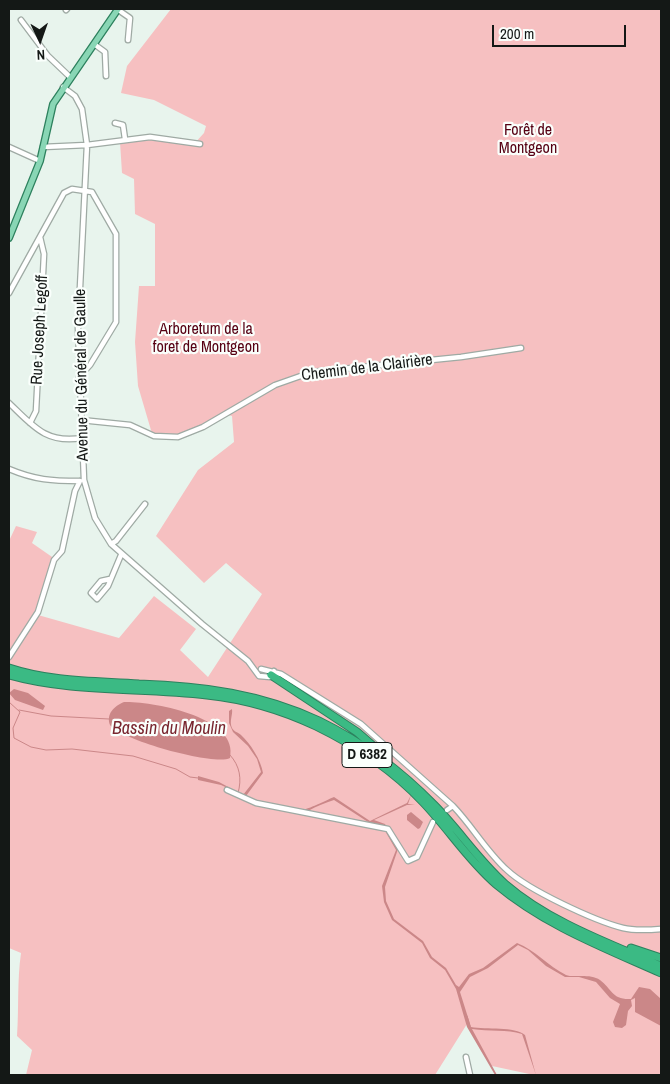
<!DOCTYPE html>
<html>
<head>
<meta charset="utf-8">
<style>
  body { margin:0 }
  #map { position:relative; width:670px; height:1084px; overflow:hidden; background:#e8f4ed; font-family:"Archivo Narrow",sans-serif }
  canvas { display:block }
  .frame { position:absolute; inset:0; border:10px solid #141816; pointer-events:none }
  .north { position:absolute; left:15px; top:15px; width:50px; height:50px; -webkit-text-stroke:4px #fafffc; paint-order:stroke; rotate:177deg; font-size:14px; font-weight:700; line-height:20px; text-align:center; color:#141816 }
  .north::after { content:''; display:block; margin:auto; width:18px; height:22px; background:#141816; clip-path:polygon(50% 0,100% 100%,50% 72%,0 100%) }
  .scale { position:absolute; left:492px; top:25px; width:134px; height:22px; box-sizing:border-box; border:2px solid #141816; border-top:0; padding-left:6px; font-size:15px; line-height:18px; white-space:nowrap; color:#141816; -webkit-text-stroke:4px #fafffc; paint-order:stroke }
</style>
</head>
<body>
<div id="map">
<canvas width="670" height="1084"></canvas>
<div class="frame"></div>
<div class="north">N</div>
<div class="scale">200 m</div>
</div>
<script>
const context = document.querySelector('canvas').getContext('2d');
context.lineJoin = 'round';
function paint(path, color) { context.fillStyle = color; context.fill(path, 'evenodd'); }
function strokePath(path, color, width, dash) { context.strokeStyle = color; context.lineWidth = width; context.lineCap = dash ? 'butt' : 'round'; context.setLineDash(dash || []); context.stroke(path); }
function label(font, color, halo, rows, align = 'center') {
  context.font = font + ' "Archivo Narrow",sans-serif'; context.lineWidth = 4.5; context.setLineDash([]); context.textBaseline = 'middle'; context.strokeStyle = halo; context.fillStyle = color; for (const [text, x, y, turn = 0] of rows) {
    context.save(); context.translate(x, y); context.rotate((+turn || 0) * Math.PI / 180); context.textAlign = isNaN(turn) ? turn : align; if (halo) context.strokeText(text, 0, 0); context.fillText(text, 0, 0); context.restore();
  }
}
paint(new Path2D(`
  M171,9H661V1075H534L492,1066L467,1024L435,1075H26L32,1050L17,1036C19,1008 17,981 21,953L9,948V541L16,526L37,532L32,543L55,559L38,615L119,638L154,596L196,629L180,650L208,677L262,594L226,563L204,583L156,536L198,470L234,442L232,416L228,415C201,431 185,442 153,437L138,386L135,342L139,286H155V224L135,214L134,179L122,173L120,142L159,138L194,144L204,133L206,126L154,100L121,93L127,66Z`), '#f6c0c1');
paint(new Path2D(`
  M14,689L28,693L45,706L43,710L15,700L9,693Z
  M124,702C152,701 240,717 230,758C214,766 121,740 110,725C106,714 114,706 124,702Z
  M232,709C233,715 229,721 232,728C234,732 238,732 241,735C250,743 261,760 263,773L246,796C261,802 288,809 305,809C309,809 329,799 334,797L370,821L407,803L411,795L408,804L415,805H407L374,820L385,824L387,828L368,822L334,800C325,803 317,806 308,811L259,803L221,785L198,780V776L219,782L243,795L261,772L257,759L248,746L233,732L229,723V711Z
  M411,812L423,822L420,828L418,829L407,820V815Z
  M384,829L388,830L398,849L385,887L386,901L394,919L423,941L432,957L446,968L456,985L459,987L469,974L483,968L517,943C535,950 548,966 566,975C573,978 590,973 600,980C612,989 612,1000 631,999L639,987L650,989L661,999V1026L635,1012V998L631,1000L632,1006L628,1011L626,1025L622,1028L615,1027L613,1022L620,1004L610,998L596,982L579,977H565L546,966L528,950L518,945L488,968L470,977L460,992L471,1027C486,1030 515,1026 525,1035L536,1075L522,1034C507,1029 489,1032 472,1029L497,1075H495L467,1027L456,989L445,970L430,958L422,943L392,920L384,902L382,886L396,850Z`), '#cb8788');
strokePath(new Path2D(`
  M9,702L20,712L13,728L14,738L31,747L46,750L72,749L133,756L176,769L190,777L198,778
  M19,710L51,716L109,719
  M230,755C240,766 242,779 238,793
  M467,1016L470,1026`), '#cb8788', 1);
const minor = new Path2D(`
  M117,9L130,18L128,40
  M66,10L67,9
  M21,20L48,56L70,77
  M94,44L105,52L106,76
  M63,87L75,96L82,109L87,145L78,328L84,480L95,518L111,544L202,624L248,661L259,676L270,677L274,671
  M115,123L123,125L125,139
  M9,147L40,161
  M43,147L87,145L150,137L200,144
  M9,293L64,193L72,189L92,192L116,234V322L90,365L79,377
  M9,403C33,426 46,444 82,438
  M81,420L130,425L154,436L178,437L203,427L275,385L312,372L461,357L521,348
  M30,423L36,411L44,254L40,237
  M9,469C35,480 52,481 80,481
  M111,544L116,541L145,504
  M110,579L101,581L91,593L97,599L108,586L121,555
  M9,657L38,612L54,560L62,551L75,491L80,481
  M261,669L281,674L361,724L453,806C473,827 486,851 507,870C528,890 595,921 623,928C635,931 649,930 661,929
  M227,790L256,803L388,829L408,861L417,857L433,822
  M447,810L453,806
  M466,1057L470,1075`);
const major = new Path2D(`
  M9,238L40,161L53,104L118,9`);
const highway = new Path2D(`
  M9,668C51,682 96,681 139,684C202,686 262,694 319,721C362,742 401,771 434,805C459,830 478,860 505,884C549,922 608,943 661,966
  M9,675C73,693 141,687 207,695C245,699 282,710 316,726C355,745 393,770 423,802C448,828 468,860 496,884C545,925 603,947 661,973
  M271,675L357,732L387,758
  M631,948L661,958`);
strokePath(minor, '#9faaa4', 7);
strokePath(major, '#2d815e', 8);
strokePath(highway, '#2d815e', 9);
strokePath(minor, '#fff', 4.5);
strokePath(major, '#89d6b5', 5.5);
strokePath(highway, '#3bba84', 7);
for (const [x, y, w] of [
  [367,755,50]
]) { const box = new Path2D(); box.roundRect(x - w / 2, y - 12.5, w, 25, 4); context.fillStyle = '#fafffc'; context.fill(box); strokePath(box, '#141816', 1); }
label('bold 15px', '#141816', null, [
  ["D 6382",367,755]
]);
label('16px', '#560013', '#fafffc', [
  ["Forêt de",528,131],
  ["Montgeon",528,149],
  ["Arboretum de la",206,330],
  ["foret de Montgeon",206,348]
]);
label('16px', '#141816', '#fafffc', [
  ["Rue Joseph Legoff",40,330,-87],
  ["Chemin de la Clairière",367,368,-7],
  ["Avenue du Général de Gaulle",82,375,-91]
]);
label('italic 18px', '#79262f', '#fafffc', [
  ["Bassin du Moulin",169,729]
]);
</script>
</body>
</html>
